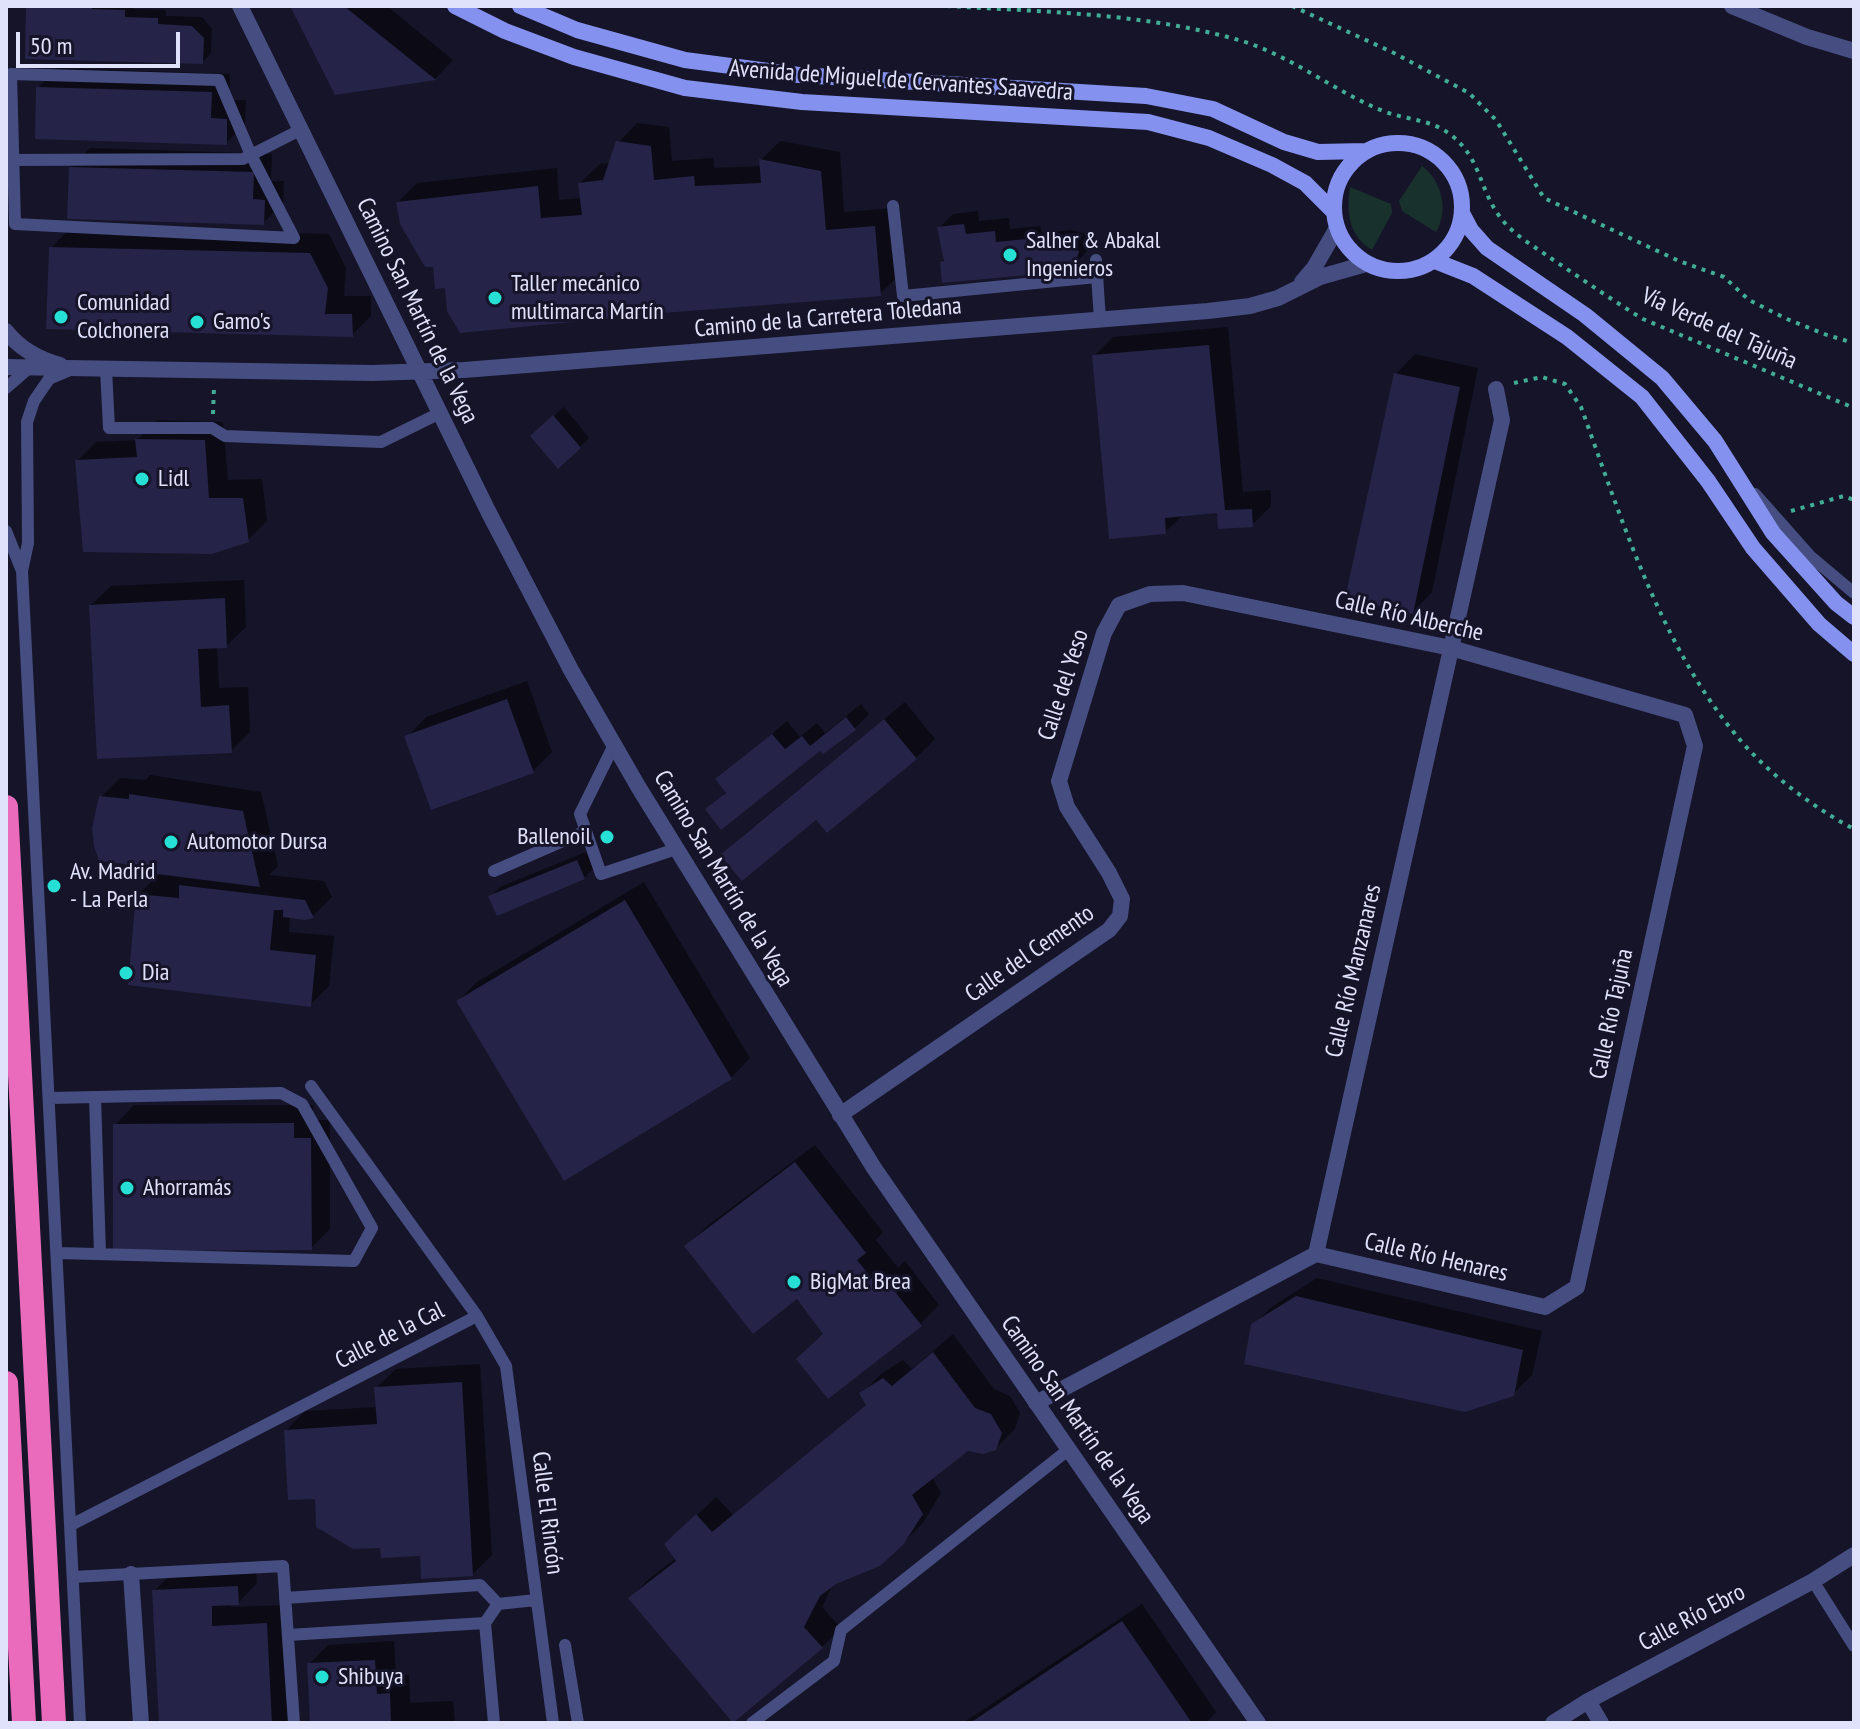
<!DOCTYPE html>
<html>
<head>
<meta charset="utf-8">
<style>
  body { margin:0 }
  #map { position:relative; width:1860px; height:1729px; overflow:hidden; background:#151428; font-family:"PT Sans Narrow",sans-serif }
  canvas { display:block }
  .frame { position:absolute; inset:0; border:8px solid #e0e1fb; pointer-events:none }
  .scale { position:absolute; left:16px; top:32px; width:164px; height:36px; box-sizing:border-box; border:4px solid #e0e1fb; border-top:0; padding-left:10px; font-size:24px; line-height:28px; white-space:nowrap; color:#e0e1fb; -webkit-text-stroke:6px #151428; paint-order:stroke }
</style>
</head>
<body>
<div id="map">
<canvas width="1860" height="1729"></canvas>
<div class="frame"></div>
<div class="scale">50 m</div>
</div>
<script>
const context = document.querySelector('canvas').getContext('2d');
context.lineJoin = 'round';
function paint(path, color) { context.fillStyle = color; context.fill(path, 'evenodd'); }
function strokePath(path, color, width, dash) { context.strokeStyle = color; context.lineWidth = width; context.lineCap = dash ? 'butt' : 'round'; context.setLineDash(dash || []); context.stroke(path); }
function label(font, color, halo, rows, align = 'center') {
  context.font = font + ' "PT Sans Narrow",sans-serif'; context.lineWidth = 6; context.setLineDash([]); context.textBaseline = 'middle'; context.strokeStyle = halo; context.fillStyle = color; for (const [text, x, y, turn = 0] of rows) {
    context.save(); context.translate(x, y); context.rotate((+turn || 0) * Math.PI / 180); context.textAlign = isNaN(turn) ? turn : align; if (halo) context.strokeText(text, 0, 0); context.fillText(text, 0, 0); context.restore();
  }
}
paint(new Path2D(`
  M1422,166C1442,181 1449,210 1436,232L1402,211L1399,201Z
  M1350,187L1391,204L1392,213L1372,250C1349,236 1346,213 1350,187Z`), '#18312d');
paint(new Path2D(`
  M28,6H133V9L166,10V16L202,17L212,29L211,53L202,62Z
  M292,6H387L453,60L435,79L336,92Z
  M57,68L230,74L229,100H246L245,124L226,143L38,88Z
  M637,123L669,127L672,161L713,158L714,168L761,166V160L780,141L840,152L844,212L894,208L900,274L880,294L461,331L447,286L398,202L417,183L557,168L559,200L582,198L580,183L600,164L611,163L618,143Z
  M90,148L272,154L271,181H284L283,204L263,223L71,167Z
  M978,211L979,221L1009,218L1010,229L1040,226L1042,233L1071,230L1092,236L1088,250L1074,265L1064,266L1058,271L1043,257L942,262L945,259L939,228L953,214Z
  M70,228L329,234L346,268L344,296H371V316L352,335L51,248Z
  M1228,327L1243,492L1271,490V506L1252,525L1219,511L1183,515L1165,532L1094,356L1113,337Z
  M1415,354L1478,368L1432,592L1413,612L1396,374Z
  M564,407L589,438L580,447L541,427Z
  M157,420L223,422L228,480L262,479L267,521L248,540L77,461L96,442L137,440Z
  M244,580L246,627L226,646H217L219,688L248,687L250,732L231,751L91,605L111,586Z
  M527,681L552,752L533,771L407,737L426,717Z
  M905,702L935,739L916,758L817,817L723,855L742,836Z
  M861,704L869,714L855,728L823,751L820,748L708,810L727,791L718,780L787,721L800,737L817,723L825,733Z
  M150,775L261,792L278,866L269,875L324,881L332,897L313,916H290L289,932L334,936L329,986L310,1005L138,895L161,872L101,797L120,778L146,780Z
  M586,852L593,869L584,878L491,896L500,887Z
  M644,882L750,1058L731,1078L458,1001L477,982Z
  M134,1105H313V1120H330V1229L311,1248L115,1125Z
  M815,1145L883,1232L876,1240L898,1268L905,1261L939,1305L920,1324L825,1333L798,1296L687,1246L706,1227Z
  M1317,1278L1542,1331L1532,1375L1513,1394L1253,1325L1273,1306Z
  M953,1334L994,1389L1010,1396L1020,1413L1015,1429L995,1449H968L932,1477L941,1493L922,1524L902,1544L833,1584L822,1607L841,1628L822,1647L630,1598L649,1579L676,1558L667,1544L716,1497L733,1515L868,1403L862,1393L881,1374L903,1360L912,1369Z
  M480,1364L492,1555L473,1574L422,1554L382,1545L316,1497L286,1431L305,1411L378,1407L376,1388L396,1369Z
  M256,1567L257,1583L238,1603H231V1607L286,1605L292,1723H161L154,1591L174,1572Z
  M1142,1604L1216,1712L1206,1723H963Z
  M394,1641L396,1675H409L410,1703L453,1701L455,1723H312L309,1664L328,1645Z`), '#0007');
paint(new Path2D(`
  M26,6H92V9L125,10V17L158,18V24L192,26L204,38L203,64L25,59Z
  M290,6H344L436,80L335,95Z
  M36,87L212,92L211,118L227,119V145L35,139Z
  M616,141L651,146L654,180L694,176L695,186L761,183L759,159L821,171L826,230L875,226L881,296L664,313L460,333L447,311L445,288L435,289L433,267H425L400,224L396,202L538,186L541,218L582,215L578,183L603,180Z
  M69,167L254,172L253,199L265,200L264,225L67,219Z
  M964,224L966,234L995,231L996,242L1026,239L1028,246L1055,244L1079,251L1075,267L1062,268L1061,263L1058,264L1059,273L1047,274L1042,260L1028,275L942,283L940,262L944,261L937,227Z
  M49,247L310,253L328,288L325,314H352L353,337L46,329Z
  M1209,345L1225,510L1252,509L1253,527L1218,529L1217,513L1165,518L1166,534L1109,539L1092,355Z
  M1394,373L1460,387L1413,614L1345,598Z
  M553,415L581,448L558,469L530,436Z
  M135,439L205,440L209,498H243L249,542L212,554L83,552L75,460L137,457Z
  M225,598L227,648L198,649L201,707L229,705L232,753L97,759L89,605Z
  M507,699L534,773L431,810L404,736Z
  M846,717L856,730L823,754L820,751L721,830L705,809L726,793L715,779L772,734L785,749L802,736L810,746Z
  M884,719L917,759L827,833L816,820L742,881L720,855Z
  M129,794L243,811L260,887L125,870V864L99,861L94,846L92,828L99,796L129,799Z
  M577,860L585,879L497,916L488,896Z
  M179,885L305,900L314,918L305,920L283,917V910H274L270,950L316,955L311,1007L128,985L136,894L179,898Z
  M625,900L732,1079L564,1181L456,1001Z
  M294,1123V1138H311L312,1250L113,1251V1124Z
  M795,1162L866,1253L857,1260L877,1285L885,1279L922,1326L828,1399L796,1359L823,1334L797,1299L753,1334L684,1246Z
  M1296,1296L1523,1350L1514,1396L1465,1412L1244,1364L1251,1324Z
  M933,1352L975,1408L991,1414L1002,1433L996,1450L983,1454L968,1451L912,1495L923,1514L903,1545L880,1566L836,1584L820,1596L804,1627L823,1648L733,1723L628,1598L676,1561L664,1544L696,1514L712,1532L866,1405L859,1393L883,1378L892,1386Z
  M462,1382L473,1576L421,1579L420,1556L381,1558L380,1548L353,1549L316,1527L315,1499L288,1500L284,1430L377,1424L374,1387Z
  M238,1586L239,1605L212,1606V1626L267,1623L272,1723H159L152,1590Z
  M1122,1621L1192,1723H970Z
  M375,1660L377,1694L390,1693L391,1723H310L307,1663Z`), '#252347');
strokePath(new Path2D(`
  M947,6C1045,12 1147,13 1242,41C1293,57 1334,91 1383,111C1406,120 1431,119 1451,135C1481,158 1479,189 1500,217C1513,235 1534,246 1552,259C1582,279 1612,300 1643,319L1854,408
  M1292,6L1394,53L1469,93L1496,120L1544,198L1679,261L1724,277L1749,300L1787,319L1827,335L1854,343
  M1514,383L1542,377L1565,384L1581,407C1621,517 1660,644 1736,735C1766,772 1812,807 1854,829
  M213,414L214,386
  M1791,511L1844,496L1854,500`), '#42ad96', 4, [4, 6]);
strokePath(new Path2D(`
  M11,74L219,80L251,155L294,238L15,224Z
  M6,160L243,159L302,129
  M893,206L903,296L1097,277
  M1096,260L1100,320
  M106,369L109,428H212L225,436L381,442L440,413
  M6,388L29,368
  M1755,494L1810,556L1854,593
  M6,531L22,571L80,1723
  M22,571L28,543L27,422L34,401L49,379L70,370
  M614,745L580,814L601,874L676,849
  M494,871L586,831
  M95,1097L100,1254
  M50,1098L281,1093L302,1104L372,1228L354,1261L58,1253
  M477,1316L506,1366L553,1723
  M71,1525L477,1316L311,1086
  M73,1577L283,1566L294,1723
  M1813,1581L1854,1646
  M285,1598L480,1585L498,1604
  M498,1604L536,1600
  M485,1623L494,1723
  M288,1635L485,1623L498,1604
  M565,1645L578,1723
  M752,1723L834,1661L841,1630L1068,1450`), '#464d81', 12);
strokePath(new Path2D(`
  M240,6L488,511L571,670L639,788L874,1168L1258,1723
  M1732,6L1807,37L1854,51
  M1302,282L1314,268L1337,228
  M6,331C19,348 39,359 60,365
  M6,367L372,373L464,370L1208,311L1250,306L1278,298L1320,277L1366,264
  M840,1115L1109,930L1120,916L1122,899L1109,873L1067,807L1059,781L1104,633L1119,605L1150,594L1183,593L1451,648L1685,715L1695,746L1577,1287L1545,1307L1316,1254
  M1036,1403L1316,1254L1502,420L1496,389
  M131,1574L141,1723
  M1588,1701L1601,1723
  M1553,1723L1588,1701L1813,1581L1854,1555`), '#464d81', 16);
strokePath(new Path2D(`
  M455,6L505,31L574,57L685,88L802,102L1148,122L1209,138L1272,165L1305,183L1334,212
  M520,6L577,30L685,60L799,75L1146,96L1213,109L1284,142L1318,152L1365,151
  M1334 207a64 64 0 1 1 128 0a64 64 0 1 1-128 0Z
  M1462,213L1471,230L1487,248L1585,315L1662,378L1715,441L1773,533L1836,603L1854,617
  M1435,261L1473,276L1567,337L1642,397L1708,481L1753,548L1819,624L1854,654`), '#8491ee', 16);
strokePath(new Path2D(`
  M6,807L54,1723
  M6,1383L24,1723`), '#ea6bbc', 24);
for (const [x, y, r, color] of [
  [1010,255,8,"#26e0d6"],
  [495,298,8,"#26e0d6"],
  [61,317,8,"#26e0d6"],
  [197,322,8,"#26e0d6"],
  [142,479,8,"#26e0d6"],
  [607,837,8,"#26e0d6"],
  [171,842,8,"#26e0d6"],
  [54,886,8,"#26e0d6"],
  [126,973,8,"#26e0d6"],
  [127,1188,8,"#26e0d6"],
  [794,1282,8,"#26e0d6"],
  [322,1677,8,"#26e0d6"]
]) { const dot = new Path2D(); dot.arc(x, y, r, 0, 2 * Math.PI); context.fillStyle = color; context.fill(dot); strokePath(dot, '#151428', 3); }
label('24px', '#e0e1fb', '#151428', [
  ["Avenida de Miguel de Cervantes Saavedra",901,81,4],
  ["Camino San Martín de la Vega",417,311,64],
  ["Camino de la Carretera Toledana",828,318,-5],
  ["Vía Verde del Tajuña",1719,329,24],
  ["Calle Río Alberche",1409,617,13],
  ["Calle del Yeso",1064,685,-72],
  ["Camino San Martín de la Vega",723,879,59],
  ["Calle del Cemento",1030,954,-35],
  ["Calle Río Manzanares",1354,971,-77],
  ["Calle Río Tajuña",1612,1014,-78],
  ["Calle Río Henares",1436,1258,13],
  ["Calle de la Cal",390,1336,-27],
  ["Camino San Martín de la Vega",1077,1420,55],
  ["Calle El Rincón",547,1513,83],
  ["Calle Río Ebro",1692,1618,-28]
]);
label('24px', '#e0e1fb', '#151428', [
  ["Salher & Abakal",1026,241],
  ["Ingenieros",1026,269],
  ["Taller mecánico",511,284],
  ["multimarca Martín",511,312],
  ["Comunidad",77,303],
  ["Colchonera",77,331],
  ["Gamo's",213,322],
  ["Lidl",158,479],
  ["Ballenoil",591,837,"right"],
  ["Automotor Dursa",187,842],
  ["Av. Madrid",70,872],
  ["- La Perla",70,900],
  ["Dia",142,973],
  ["Ahorramás",143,1188],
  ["BigMat Brea",810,1282],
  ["Shibuya",338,1677]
], 'left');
</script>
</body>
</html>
